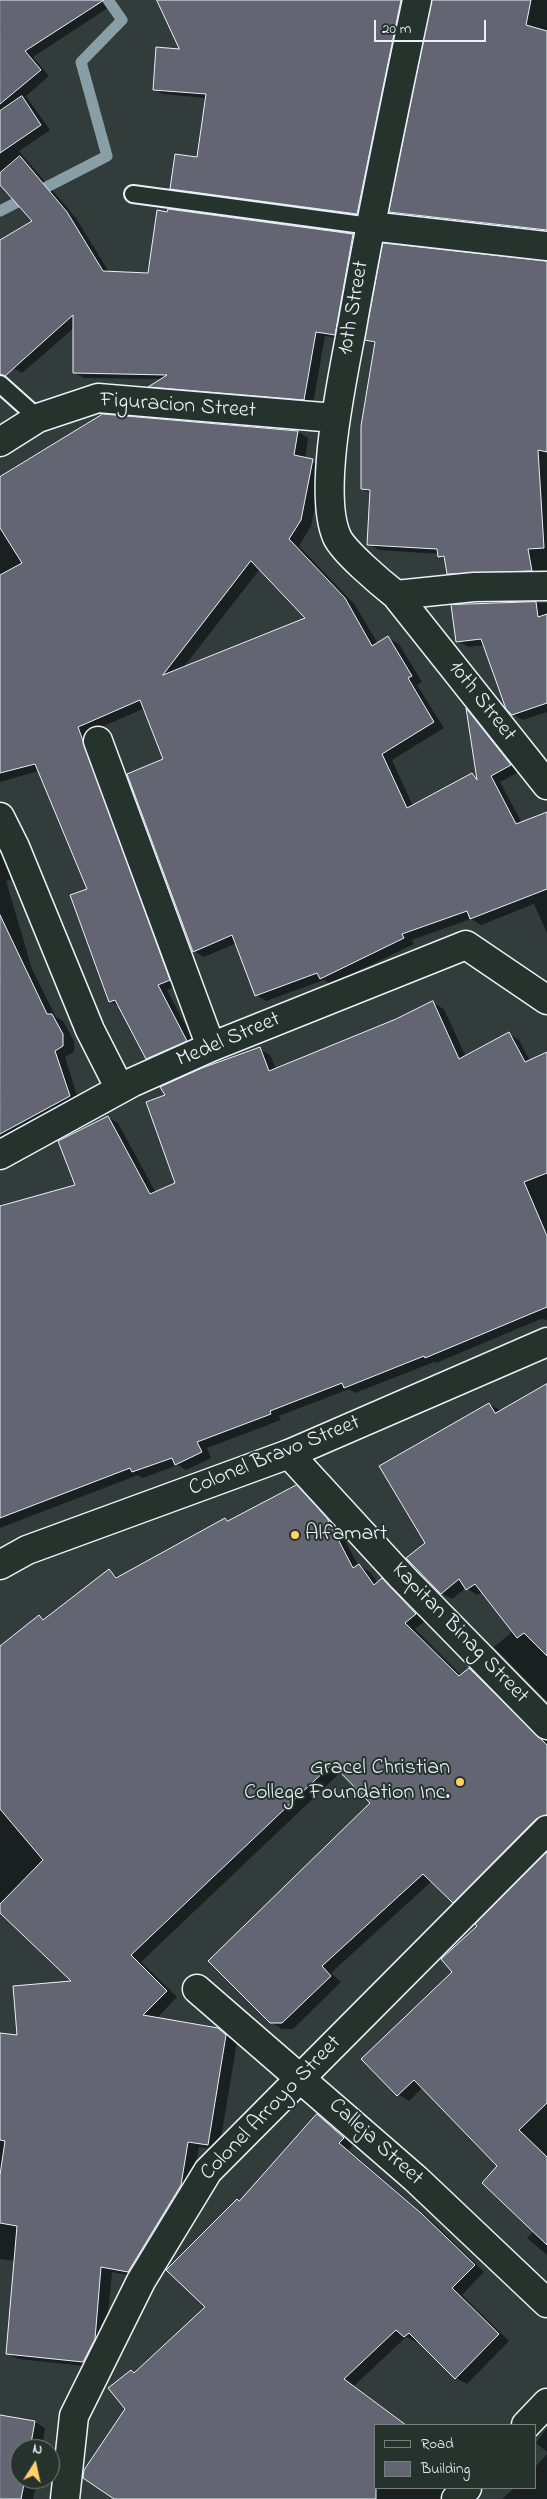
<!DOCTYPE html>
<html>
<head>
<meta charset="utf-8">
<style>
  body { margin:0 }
  #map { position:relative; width:547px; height:2499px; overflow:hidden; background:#323d3b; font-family:"Indie Flower",sans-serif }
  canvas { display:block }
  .legend { position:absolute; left:374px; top:2424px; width:162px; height:65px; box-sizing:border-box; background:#26332d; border:1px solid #747f7e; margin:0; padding:6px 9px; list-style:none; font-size:15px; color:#e8f1f8 }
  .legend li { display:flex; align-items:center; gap:10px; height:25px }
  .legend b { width:25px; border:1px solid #747f7e }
  .north { position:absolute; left:10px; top:2439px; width:50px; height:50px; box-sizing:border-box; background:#26332d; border:1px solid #747f7e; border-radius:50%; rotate:10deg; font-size:14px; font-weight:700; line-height:20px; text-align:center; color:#e8f1f8 }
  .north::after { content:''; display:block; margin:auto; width:18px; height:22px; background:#ffd166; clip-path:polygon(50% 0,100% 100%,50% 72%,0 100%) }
  .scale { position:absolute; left:374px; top:20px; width:112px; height:22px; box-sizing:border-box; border:2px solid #e8f1f8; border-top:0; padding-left:6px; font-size:15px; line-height:18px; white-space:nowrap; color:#e8f1f8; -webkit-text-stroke:4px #26332d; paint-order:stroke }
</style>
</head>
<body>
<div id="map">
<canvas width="547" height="2499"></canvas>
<ul class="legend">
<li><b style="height:6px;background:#26332d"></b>Road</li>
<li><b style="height:14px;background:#646572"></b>Building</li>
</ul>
<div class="north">N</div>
<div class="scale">20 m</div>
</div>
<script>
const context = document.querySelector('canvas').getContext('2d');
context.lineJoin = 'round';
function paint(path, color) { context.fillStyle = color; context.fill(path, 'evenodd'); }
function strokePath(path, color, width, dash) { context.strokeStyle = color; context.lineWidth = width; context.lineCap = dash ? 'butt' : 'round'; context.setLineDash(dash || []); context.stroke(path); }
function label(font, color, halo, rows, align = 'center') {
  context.font = font + ' "Indie Flower",sans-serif'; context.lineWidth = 4; context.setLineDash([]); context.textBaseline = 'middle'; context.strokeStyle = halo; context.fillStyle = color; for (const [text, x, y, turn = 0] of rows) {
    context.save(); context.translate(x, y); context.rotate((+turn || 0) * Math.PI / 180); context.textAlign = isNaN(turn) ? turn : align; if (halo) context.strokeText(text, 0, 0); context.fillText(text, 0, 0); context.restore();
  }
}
paint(new Path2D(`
  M0,0H102L108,8L33,57L49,76L26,96L50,130L19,151L76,218L109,272L149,274L353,235L362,240L344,339L325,336L313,404L158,391L150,386L162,379L84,378L75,373V327L22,373L13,368L0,353V241L34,221L0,183Z
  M162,0H412L366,219L181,194L172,188L198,159L206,98L163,94L154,89L181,50Z
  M433,0H547V234L400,217L391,212Z
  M547,275V576L458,579L448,573L446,560L439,554L379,550L369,544L371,494L362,489L376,345L367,340Z
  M103,415L298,432L308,438L305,459L323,466L311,526L299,546L355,605L378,644L388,638L399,644L422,682L417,685L444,728L392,760L413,806L472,774L477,777L468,711L477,716L521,771L500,782L522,823L547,813V933L534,904L481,925L471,919L412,940L414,944L331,984L324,980L266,1001L256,995L237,943L204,957L194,951L165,760L145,708L88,733L179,986L167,990L197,1047L157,1064L147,1058L120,1007L110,1001L89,889L39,771L0,782V484ZM260,569L307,618L183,668Z
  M547,603V712L523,720L512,714L485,645L468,647L458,641L453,606Z
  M0,848L18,877L6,881L32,969L56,1017L63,1021L74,1041V1052L65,1057L79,1102L0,1145Z
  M433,1003L444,1009L466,1057L509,1034L519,1040L530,1061L547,1053V1320L541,1319L436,1363L434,1362L355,1393L349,1389L279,1416L281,1420L207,1448L211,1458L186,1470L178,1465L143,1478L138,1475L0,1528V1208L76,1186L108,1117L118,1123L156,1193L177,1184L166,1096L259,1049L270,1055L276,1069L397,1020Z
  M547,1385V1701L494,1647L513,1631L483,1592L477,1595L466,1588L452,1599L441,1593L426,1544L489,1404L500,1410Z
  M297,1487L307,1493L337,1525L358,1565L370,1572L378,1583L382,1580L393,1586L426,1620L415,1629L462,1676L469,1669L480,1675L544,1741H547V1824L482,1890L472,1883L432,1881L331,1973L341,1982L293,2029H282L271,2022L371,1803L341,1772L141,1962L177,1997L156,2019L217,2029L237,2042L219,2150L199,2147L191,2192L139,2277L112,2272L105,2346L94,2367L18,2359L7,2353L15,2261L0,2259V2034L18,2037L74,1982L0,1911V1649L40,1617L45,1620L109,1571L119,1577L225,1519L228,1521Z
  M547,2005V2255L527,2238L534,2231L499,2166L423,2087L409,2101L398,2094L363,2059Z
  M317,2115L354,2144L349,2150L432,2221L484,2272L462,2295L509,2341L467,2384L456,2378L418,2340L416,2342L406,2337L354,2386L407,2425H376V2488H455L446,2499H115L131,2371L135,2374L206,2307L240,2202Z
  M0,2416L35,2422L45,2428L42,2449H20V2479H37L33,2499H0Z
  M547,2428V2452L536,2443Z
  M547,2454V2499H502L514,2488H536V2466Z`), '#0007');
strokePath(new Path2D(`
  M0,211L107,156L81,62L122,20L108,0`), '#899fa7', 11);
const building = new Path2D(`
  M0,0H104L25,51L41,70L0,104Z
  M157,0H401L357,214L170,189L175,154L197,157L206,94L153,90L156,47L179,49Z
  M432,0H531L526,25L547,31V230L389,212Z
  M22,96L41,125L0,153V111Z
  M20,156L67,212L103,271L148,273L157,210L167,212L168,209L353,234L335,335L316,332L304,400L148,387L167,375L73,373V315L5,376L0,374V240L32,221L0,185V173Z
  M383,243L547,261V452L538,450L544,548L528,549L532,571L447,574L444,556L438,557L437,549L367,545L370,490L361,489V426L375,342L365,340Z
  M103,414L298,431L294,455L313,459L301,520L289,539L345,598L372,646L388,636L412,676L408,678L434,722L382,754L407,808L472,773L477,780L466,708L511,765L491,776L516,824L547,812V889L470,919L467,911L402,934L404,938L320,979L317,973L255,996L232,935L193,952L127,774L163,759L140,700L78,727L170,980L158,985L187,1041L146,1059L115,1000L109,1002L70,895L87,889L35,764L0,773V575L22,563L0,528V477ZM251,561L305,618L163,675Z
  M536,602L538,617L547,614V703L512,715L506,709L481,639L456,642L451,605Z
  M0,915L47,1014H52L63,1034V1046L55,1051L70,1096L0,1134Z
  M433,1001L459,1059L509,1032L525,1062L547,1052V1173L524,1182L547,1236V1307L425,1358L424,1356L344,1388L342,1383L270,1411L271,1414L197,1442L202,1452L175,1465L172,1458L132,1472L130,1468L0,1518V1206L75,1185L58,1141L108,1116L150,1194L175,1183L146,1102L165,1095L160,1087L202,1068L260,1047L269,1071L396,1019Z
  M547,1384V1656L524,1633L517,1638L475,1584L466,1590L459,1579L441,1594L406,1558L425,1543L379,1466L489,1403L495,1413Z
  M297,1485L327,1518L353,1568L359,1564L374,1585L382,1578L416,1614L405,1623L459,1676L469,1668L547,1745V1815L536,1819L453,1903L423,1874L322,1966L331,1976L282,2023H270L208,1961L370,1803L332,1764L131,1955L167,1991L143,2015L218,2028L226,2035L208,2145L188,2142L181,2185L128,2272L101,2267L95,2339L83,2362L6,2354L17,2226L0,2223V2175L5,2141L0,2140V2033L17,2035L13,1986L71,1981L0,1913V1904L43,1860L0,1809V1646L39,1615L43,1620L109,1569L116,1578L225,1518L227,1521Z
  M547,1852V2103L519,2130L547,2157V2245L482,2183L497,2166L414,2080L397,2096L361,2059L452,1972L441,1959L477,1926L475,1924Z
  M317,2114L344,2138L339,2143L421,2213L475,2265L452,2288L499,2334L455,2379L409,2333L404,2337L396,2330L344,2379L406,2425H376V2499H114L83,2478L84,2470L125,2409L108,2388L131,2370L134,2373L205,2307L166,2270L237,2199L239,2201Z
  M0,2415L35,2421L30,2449H20V2479H25L21,2499H0Z`);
paint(building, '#646572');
strokePath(building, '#e8f1f8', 1);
const lane = new Path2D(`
  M133,194L370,226
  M0,384L38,418`);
const street = new Path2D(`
  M417,0C394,109 371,217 352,327C343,376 317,493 337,537C344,552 382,584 396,595L547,785
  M370,226L547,246
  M0,442L38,418L98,398L335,418
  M396,595L474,587L547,586
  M98,741L211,1047
  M0,817L15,847L90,1030L120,1089
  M0,1155L133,1082L211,1047L466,945L547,1000
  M289,1454L402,1577L547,1725
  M197,1989L416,2179L547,2303
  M526,2425L547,2403
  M65,2499L74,2416L141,2281L208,2171L547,1830
  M456,2499L467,2488`);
const secondary = new Path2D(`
  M0,1565L27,1550L289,1454L547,1342`);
strokePath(lane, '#e8f1f8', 20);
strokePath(street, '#e8f1f8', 31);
strokePath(secondary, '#e8f1f8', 31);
strokePath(lane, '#26332d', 16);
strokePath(street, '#26332d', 28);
strokePath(secondary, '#26332d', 28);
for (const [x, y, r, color] of [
  [295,1535,5,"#ffd166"],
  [460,1782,5,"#ffd166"]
]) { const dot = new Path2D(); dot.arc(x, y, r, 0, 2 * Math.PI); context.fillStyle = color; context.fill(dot); strokePath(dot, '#26332d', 2); }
label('22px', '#e8f1f8', '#26332d', [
  ["10th Street",355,308,-80],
  ["Figuracion Street",178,407,4],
  ["10th Street",481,702,52],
  ["Medel Street",229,1041,-23],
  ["Colonel Bravo Street",275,1457,-22],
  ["Kapitan Binag Street",459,1634,46],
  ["Colonel Arroyo Street",272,2109,-46],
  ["Calleja Street",375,2143,42]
]);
label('22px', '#e8f1f8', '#26332d', [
  ["Alfamart",305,1535],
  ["Gracel Christian",450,1769,"right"],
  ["College Foundation Inc.",450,1794,"right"]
], 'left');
</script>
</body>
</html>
